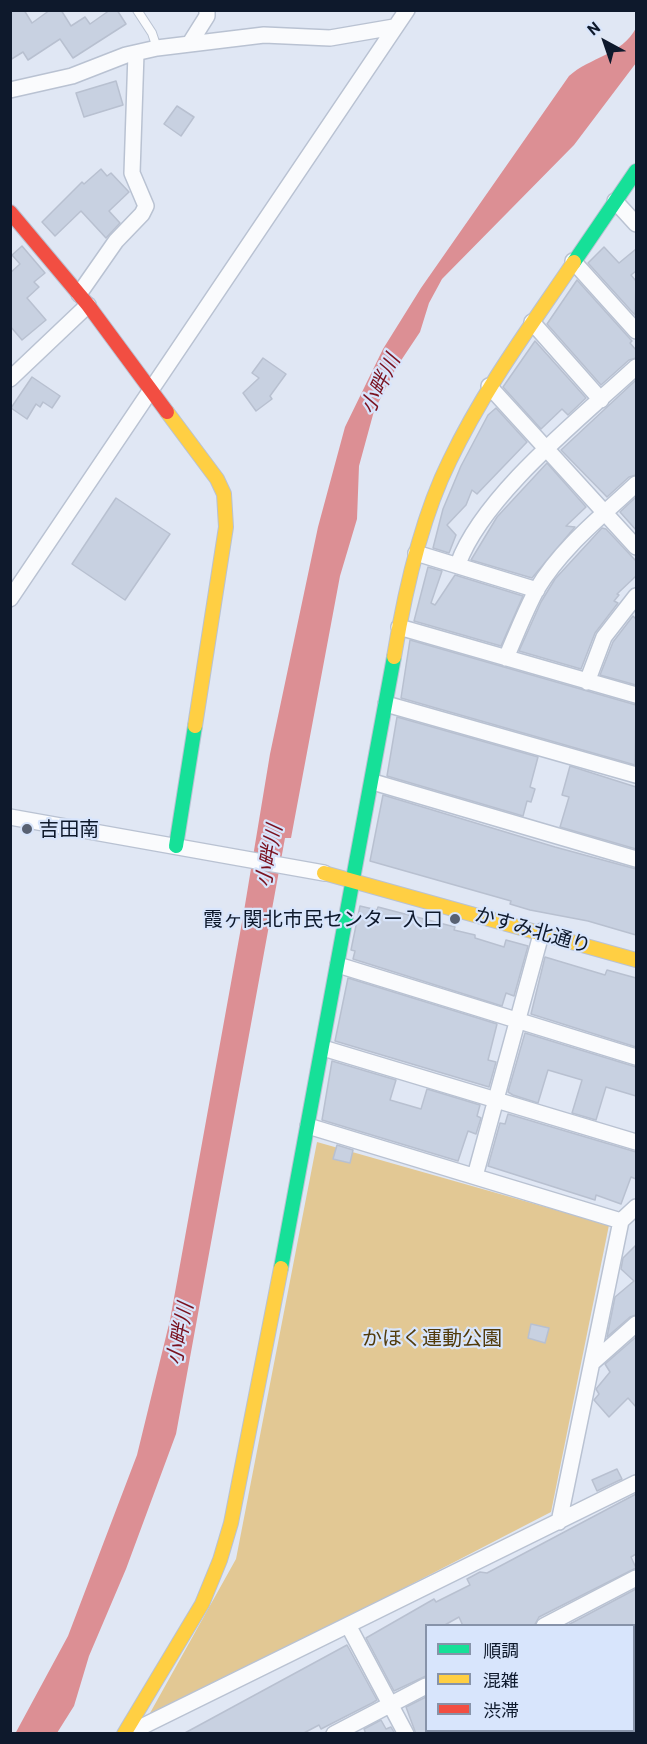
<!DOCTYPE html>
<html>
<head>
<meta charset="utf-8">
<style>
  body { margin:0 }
  #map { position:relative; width:647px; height:1744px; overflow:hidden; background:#e0e7f4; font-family:Barlow,"Noto Sans JP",sans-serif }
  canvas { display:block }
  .frame { position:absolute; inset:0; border:12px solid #0e192c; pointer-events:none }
  .legend { position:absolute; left:425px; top:1624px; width:210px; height:108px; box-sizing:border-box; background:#d8e5fc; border:2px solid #8793a9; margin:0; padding:8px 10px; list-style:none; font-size:18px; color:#0e192c }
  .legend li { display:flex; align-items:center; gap:12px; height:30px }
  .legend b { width:30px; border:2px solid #8793a9 }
  .north { position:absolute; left:575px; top:12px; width:60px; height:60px; -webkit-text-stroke:4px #d8e5fc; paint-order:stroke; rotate:320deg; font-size:16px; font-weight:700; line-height:24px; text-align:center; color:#0e192c }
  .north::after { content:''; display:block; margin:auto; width:21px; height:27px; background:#0e192c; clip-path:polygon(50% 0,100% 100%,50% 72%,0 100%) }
</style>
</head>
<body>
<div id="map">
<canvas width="647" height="1744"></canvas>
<div class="frame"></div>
<ul class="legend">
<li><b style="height:8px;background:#16e098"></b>順調</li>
<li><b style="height:8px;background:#ffcf43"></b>混雑</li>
<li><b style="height:8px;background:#f24e42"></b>渋滞</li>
</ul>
<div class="north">N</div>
</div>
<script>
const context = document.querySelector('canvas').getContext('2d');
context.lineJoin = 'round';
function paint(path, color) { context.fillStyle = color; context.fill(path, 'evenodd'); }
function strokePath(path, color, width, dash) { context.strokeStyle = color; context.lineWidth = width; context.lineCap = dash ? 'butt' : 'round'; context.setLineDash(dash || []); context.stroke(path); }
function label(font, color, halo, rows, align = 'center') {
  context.font = font + ' Barlow,"Noto Sans JP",sans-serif'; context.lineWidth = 4.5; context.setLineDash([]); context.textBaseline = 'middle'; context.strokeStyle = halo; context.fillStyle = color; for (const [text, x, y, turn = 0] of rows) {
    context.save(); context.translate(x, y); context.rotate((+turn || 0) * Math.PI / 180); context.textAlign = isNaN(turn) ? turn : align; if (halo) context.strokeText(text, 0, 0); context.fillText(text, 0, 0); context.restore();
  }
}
paint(new Path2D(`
  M317,1142L609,1225L551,1512L145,1722L236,1559Z`), '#e2c894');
paint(new Path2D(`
  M636,28V63L574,145L442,279L429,303L420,332L396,368L374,411L359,466L357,519L340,576L291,838H285L176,1434L126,1569L89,1656L74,1706L57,1733L15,1734L68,1636L137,1455L170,1320L244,911L270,754L318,527L345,427L383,349L421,288L569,76C590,57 622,55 636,28Z`), '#dc8f94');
const building = new Path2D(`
  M10,10H24L32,23L50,10H61L71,26L85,17L90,24L110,10H117L126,24L73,58L60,39L28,60L23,52L10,60Z
  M116,81L123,105L84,117L76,93Z
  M177,106L194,117L181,136L164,124Z
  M101,169L107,176L111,173L129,192L109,211L120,223L106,238L81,211L55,236L42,222L82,182L84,184Z
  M22,246L45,273L34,282L39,287L27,298L46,320L22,340L10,326V273L20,264L12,255Z
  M604,247L619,263L636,249V271L631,275L636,281L635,315L588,263Z
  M577,280L632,341L630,343L636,350V358L629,360L601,385L547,324Z
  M535,341L586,398L568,415L562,409L541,429L503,387Z
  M263,358L286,374L270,396L272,399L256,411L243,393L259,378L252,373Z
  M32,377L60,396L52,408L43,402L40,407L36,404L27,419L11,408Z
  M636,380V475L629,477L607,497L561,450Z
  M496,408L527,442L477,494L472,490L466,505L447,525L456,535L449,553L433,548L443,509L461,466L488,415Z
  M547,463L586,507L566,526L575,527L532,578L471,560L497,517Z
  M636,497V530L620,512Z
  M116,498L170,534L125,600L72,564Z
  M602,528L606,529L636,561V576L617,594L619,595L614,601L618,603L595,633L581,669L519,651L541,602L555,579Z
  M428,567L442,571L431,603L435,605L455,575L523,596L501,646L414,621Z
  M633,616L636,619V685L600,675L613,642Z
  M410,640L636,705L635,765L401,698Z
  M397,717L538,757L530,787L535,789L531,802L527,801L523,816L387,776Z
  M570,766L636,787V849L560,827L569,797L562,795Z
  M383,795L555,847L636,869V935L588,921L530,910L510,904L511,901L370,861Z
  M360,906L377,910L378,907L455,927L454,930L475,935V938L504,947L506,940L528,946L514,996L506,993L502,1006L353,959L355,951L351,950Z
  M545,957L605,975L607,970L636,978V1047L531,1014Z
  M348,978L497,1024L488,1060L496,1062L489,1087L335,1041Z
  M525,1033L636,1067V1096L606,1087L596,1120L572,1113L582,1080L548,1070L538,1103L513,1095L508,1092Z
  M332,1061L396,1080L390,1100L421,1109L427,1089L480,1105L477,1116L481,1118L476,1134L468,1131L458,1161L322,1120Z
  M508,1114L636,1152V1179L631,1177L621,1204L596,1195L595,1200L488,1166L500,1123L505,1124Z
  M337,1145L353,1150L350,1163L333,1159Z
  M636,1245V1315L630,1317L607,1337L615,1297L634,1281L621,1269L623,1258Z
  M531,1324L549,1328L545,1343L528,1338Z
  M636,1337V1407L628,1398L609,1417L594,1400L599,1394L596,1389L610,1372L605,1364Z
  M617,1469L622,1479L597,1491L592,1480Z
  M636,1494V1554L631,1557L636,1568L539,1617L534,1626H463L459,1617L443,1626H426V1676L394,1691L366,1638L434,1599L436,1602L470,1585L467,1579L480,1572L487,1573Z
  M636,1589V1626H566Z
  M347,1645L377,1700L372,1703L321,1729L319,1725L302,1734H183Z
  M426,1697V1734H416L406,1707Z
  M381,1720L386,1729L391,1727L395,1734H366L364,1729Z`);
paint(building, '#c8d1e1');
strokePath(building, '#b8c0d0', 1.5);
const lane = new Path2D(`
  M137,10L152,33L157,48`);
const street = new Path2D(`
  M190,43L207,16V10
  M10,90L72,76L126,55L157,48L264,35L330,38L394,27
  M615,201L636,224
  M573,261L636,331
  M79,294L116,241L142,214L146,206L132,173L136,53
  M532,322L601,400
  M10,379L88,305
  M489,386L636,547
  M416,553L537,590
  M458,564C483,495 582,417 636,367
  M10,599L407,10
  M399,627L636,695
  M506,658C516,635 525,611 537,589C562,547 601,517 636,484
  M587,682L604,637L636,596
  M386,704L636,775
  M373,782L636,859
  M10,817L324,873
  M338,965L636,1057
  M323,1048L636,1142
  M308,1126L621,1221
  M475,1176L542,931
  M592,1363L636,1324
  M559,1522L621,1221L636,1207
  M348,1625L406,1734
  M544,1626L636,1578
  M634,1672L636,1671
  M127,1734L636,1483
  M334,1734L426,1686
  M513,1734L519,1730`);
const fast = new Path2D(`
  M574,262L636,171
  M176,846L195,726
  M281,1268L394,657`);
const slow = new Path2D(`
  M167,412L217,479L224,494L226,527L195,726
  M394,657C404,596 422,516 450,460C484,389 530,327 574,262
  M324,873L636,960
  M124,1734L202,1604L220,1560L231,1523L281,1268`);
const jam = new Path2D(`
  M10,212L88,305L167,412`);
strokePath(lane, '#b9c2d2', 10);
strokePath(street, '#b9c2d2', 18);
strokePath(fast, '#b9c2d2', 16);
strokePath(slow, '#b9c2d2', 16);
strokePath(jam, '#b9c2d2', 16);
strokePath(lane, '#fafbfd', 8);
strokePath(street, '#fafbfd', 15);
strokePath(fast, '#16e098', 14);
strokePath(slow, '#ffcf43', 14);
strokePath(jam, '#f24e42', 14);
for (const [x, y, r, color] of [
  [27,829,6,"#586172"],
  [455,919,6,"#586172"]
]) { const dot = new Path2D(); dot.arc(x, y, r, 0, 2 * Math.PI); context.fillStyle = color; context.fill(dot); strokePath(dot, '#d8e5fc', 2); }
label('20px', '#0e192c', '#d8e5fc', [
  ["吉田南",39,829],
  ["霞ヶ関北市民センター入口",443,919,"right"]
], 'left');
label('20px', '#0e192c', '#d8e5fc', [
  ["かすみ北通り",533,930,16]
]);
label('20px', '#513a0a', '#d8e5fc', [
  ["かほく運動公園",432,1338]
]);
label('italic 21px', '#7a111f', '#d8e5fc', [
  ["小畔川",380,384,-64],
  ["小畔川",269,856,-79],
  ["小畔川",180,1334,-79]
]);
</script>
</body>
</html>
